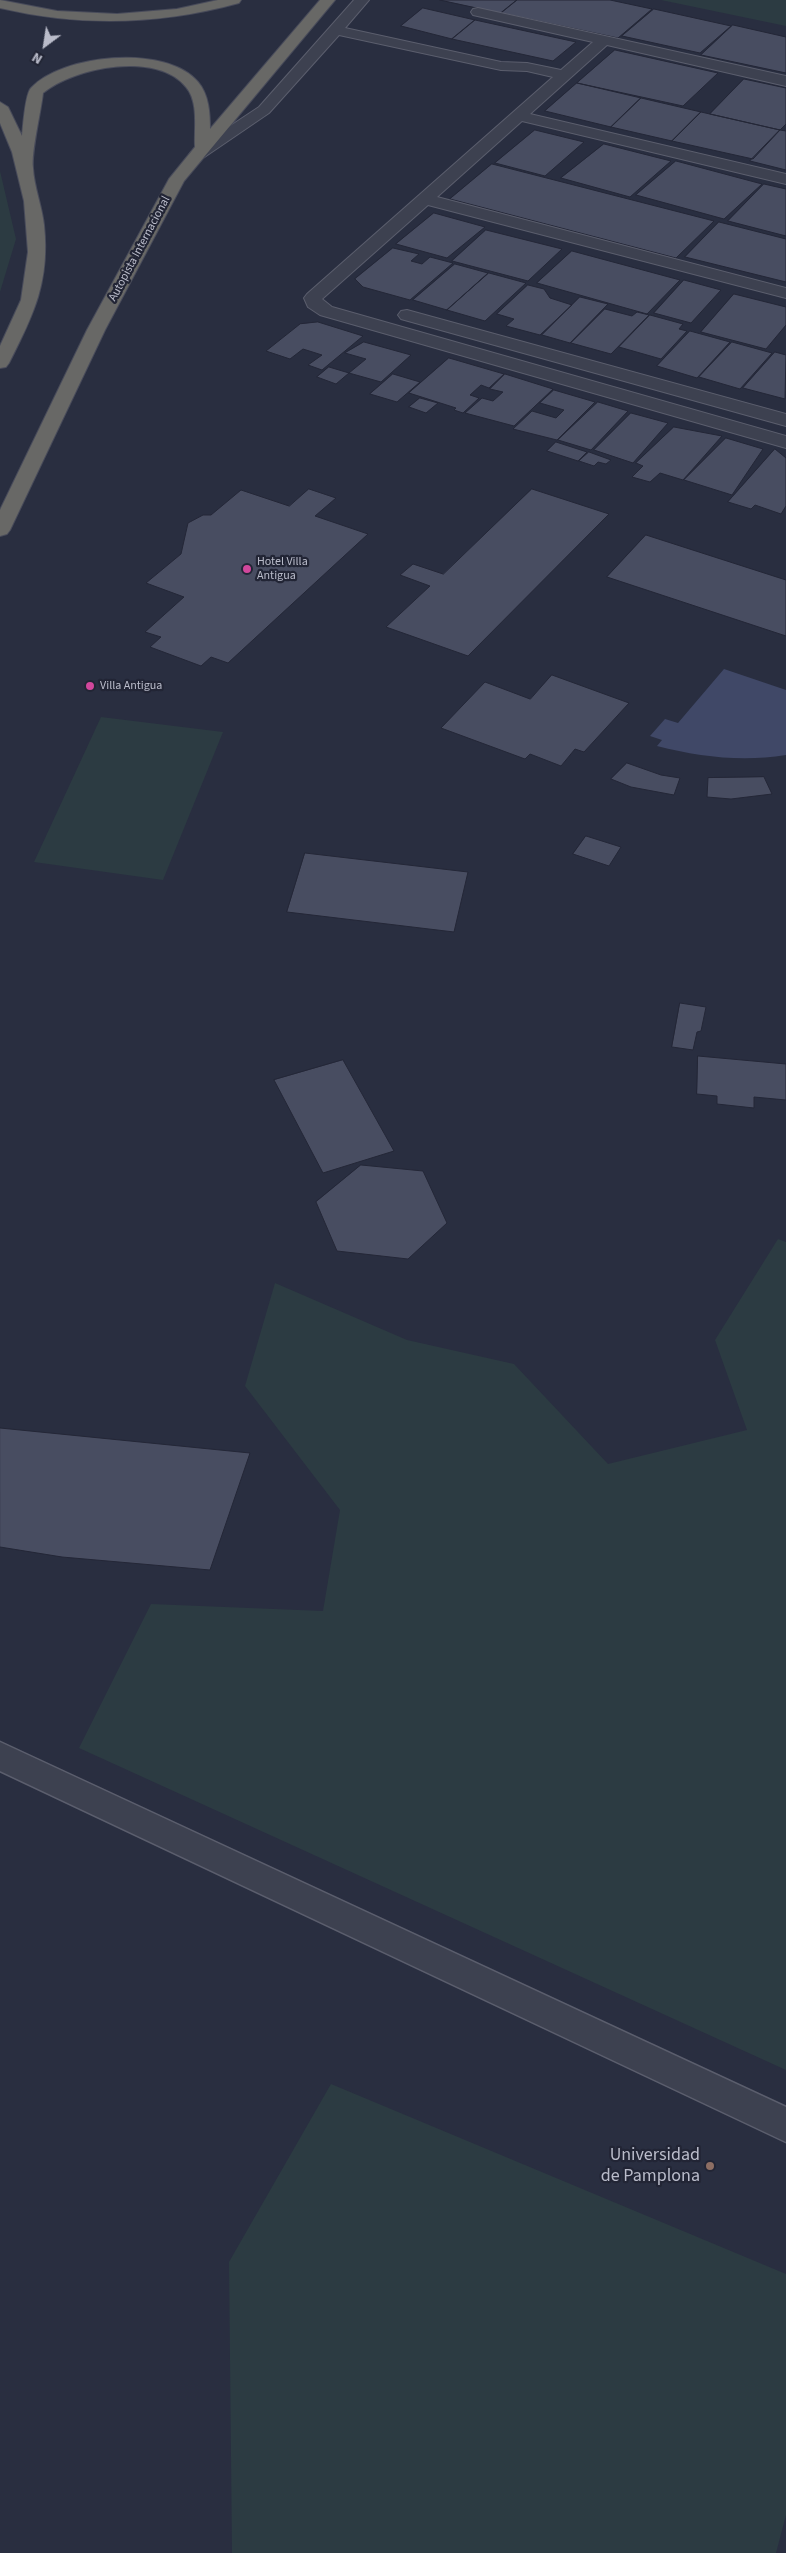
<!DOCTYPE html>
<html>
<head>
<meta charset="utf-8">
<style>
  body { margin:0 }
  #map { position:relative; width:786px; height:2553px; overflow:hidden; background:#292e40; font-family:"Source Sans 3",sans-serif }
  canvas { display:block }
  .north { position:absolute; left:20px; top:20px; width:50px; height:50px; -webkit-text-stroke:4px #222535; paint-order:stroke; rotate:211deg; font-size:14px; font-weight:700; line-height:20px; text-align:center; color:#babcca }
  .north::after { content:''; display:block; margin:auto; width:18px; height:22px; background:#babcca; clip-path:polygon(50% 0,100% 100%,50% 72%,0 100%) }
</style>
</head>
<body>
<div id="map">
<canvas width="786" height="2553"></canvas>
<div class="north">N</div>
</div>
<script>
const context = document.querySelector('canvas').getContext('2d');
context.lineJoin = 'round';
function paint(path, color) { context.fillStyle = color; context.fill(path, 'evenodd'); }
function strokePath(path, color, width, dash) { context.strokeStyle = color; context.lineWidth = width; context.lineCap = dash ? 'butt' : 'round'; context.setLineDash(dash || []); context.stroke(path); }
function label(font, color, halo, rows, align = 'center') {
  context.font = font + ' "Source Sans 3",sans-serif'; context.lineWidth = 4.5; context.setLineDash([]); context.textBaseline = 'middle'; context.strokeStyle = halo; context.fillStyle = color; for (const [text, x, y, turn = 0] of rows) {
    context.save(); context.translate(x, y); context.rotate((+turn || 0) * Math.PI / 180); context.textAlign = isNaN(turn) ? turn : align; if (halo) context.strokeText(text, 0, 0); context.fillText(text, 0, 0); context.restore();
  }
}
paint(new Path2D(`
  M661,0H786V26Z
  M0,171L16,239L0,292Z
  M101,717L223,732L163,880L34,862Z
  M778,1239L786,1242V2070L79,1748L151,1604L323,1611L340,1510L245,1386L275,1283L407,1340L514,1364L608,1464L747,1430L715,1340Z
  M331,2084L786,2274V2515L776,2553H232L229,2262Z`), '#2c3b42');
paint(new Path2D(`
  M724,669L786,690V755C742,762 700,757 657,746L662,740L650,736L665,719L678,723Z`), '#404867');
const building = new Path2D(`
  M440,0H517L501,13Z
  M517,0H610L652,9L618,38L501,13Z
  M423,8L475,20L452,39L401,26Z
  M654,9L731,26L700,53L622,36Z
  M475,20L576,42L553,61L452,39Z
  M733,25L786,37V73L701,55Z
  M615,50L718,73L683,106L577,83Z
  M744,79L786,88V124L780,130L710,114Z
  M577,83L641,98L611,127L545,111Z
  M641,98L701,112L672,141L611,127Z
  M701,112L780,130L753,159L672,141Z
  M535,130L584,142L545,176L495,163Z
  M780,130L786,131V170L750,161Z
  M604,144L671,161L630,197L561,178Z
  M676,161L762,184L724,219L636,195Z
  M492,164L714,221L676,258L450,199Z
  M764,184L786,189V236L728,221Z
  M434,213L485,227L447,258L396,244Z
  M719,222L786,239V282L685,257Z
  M486,230L562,249L528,281L452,261Z
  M393,248L419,254L411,261L422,264L430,257L453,263L410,300L363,287L355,279Z
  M572,251L680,280L647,314L537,283Z
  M455,264L488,273L447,310L413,300Z
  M489,273L526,283L485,321L447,310Z
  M684,280L721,290L691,323L654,313Z
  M528,285L544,289L550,298L572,305L540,335L506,326L514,319L497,314Z
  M734,294L786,307V325L766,349L701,332Z
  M580,297L608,304L570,343L542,335Z
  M605,309L632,316L637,312L649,315L611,354L571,343Z
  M650,315L683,324L679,329L687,331L661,359L619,347Z
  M318,322L363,336L322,370L308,365L322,355L303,349L290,359L266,351L300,324Z
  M690,331L730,342L697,378L657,366Z
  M364,342L411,355L381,382L349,373L366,359L345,353Z
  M732,342L772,353L740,389L699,377Z
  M775,352L786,355L785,399L743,388Z
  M449,358L504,374L489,388L481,385L470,395L479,398L463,413L454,410L456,408L409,393Z
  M329,367L349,373L336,384L317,377Z
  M393,374L420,382L397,402L370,394Z
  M505,374L553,389L514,426L465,413L482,398L493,401L503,392L490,389Z
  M554,390L595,402L557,440L513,429L532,411L556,418L564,410L540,403Z
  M420,398L438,403L426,413L409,407Z
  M598,402L628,411L591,450L558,440Z
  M631,413L668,423L633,463L594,450Z
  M674,427L722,436L683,480L660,473L650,482L632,477L643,466L636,463Z
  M726,438L763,449L732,495L684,480Z
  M556,442L587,452L578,461L547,451Z
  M775,449L786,458V506L781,514L755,505L751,509L728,502Z
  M589,452L611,460L606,464L598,462L594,466L579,461Z
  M309,489L336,498L315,516L368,534L228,663L211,657L201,666L150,647L161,637L145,632L184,597L146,583L181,554L188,523L203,515H211L241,490L289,506Z
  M532,489L609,514L468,656L386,627L430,586L400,575L413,564L443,574Z
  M646,535L786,580V636L607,577Z
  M552,675L629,703L584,752L575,749L561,766L530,754L525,759L441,728L485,682L530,699Z
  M627,763L661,775L680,778L674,795L631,787L611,779Z
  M764,777L772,794L731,799L707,797L708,778Z
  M586,836L621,847L609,866L573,854Z
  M305,853L468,872L454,932L287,912Z
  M680,1003L706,1007L701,1031L697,1032L693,1050L672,1047Z
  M698,1056L786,1064V1100L754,1097V1108L717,1104V1096L697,1094Z
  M343,1060L394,1151L323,1173L274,1080Z
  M361,1165L423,1171L447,1223L408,1259L337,1251L316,1202Z
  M0,1428L250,1453L210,1570L62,1557L0,1547Z`);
paint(building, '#484d61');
strokePath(building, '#242737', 1);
const service = new Path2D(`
  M0,1742L786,2107V2142L0,1771Z`);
const minor = new Path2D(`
  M354,0H369L345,28L501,62L527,63L561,70L593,42L473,15L471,12L473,9L478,8L786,76V86L607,45L530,114L786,174V184L522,121L437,197L786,288V298L428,205L322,299L332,307L786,436V448L320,315L308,307L304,298L307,294L553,77L527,71L501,70L339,35L269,113L203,158H191L189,155L191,152L259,107Z
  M407,310L786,414V426L401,319L398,315L401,311Z`);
const trunk = new Path2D(`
  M0,0L57,11L117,14L177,9L218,0H241L239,3C159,25 81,27 0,8Z
  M320,0H335L184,181L105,330L10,530L7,534L0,536V510L87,330L169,179L195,147C194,129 199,102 186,87C157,51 75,67 43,93C41,112 31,152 33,168C34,187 42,206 44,225C50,281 34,314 9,363L6,367L0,368V346L21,300L28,252L24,201L12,152L0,123V102L8,107L22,136C23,127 25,94 31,88C62,54 167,44 198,82C209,95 210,113 210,129Z`);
strokePath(service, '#5b5e6d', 3);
strokePath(minor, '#5b5e6d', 2);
strokePath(trunk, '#484b5a', 2);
paint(service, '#3d4150');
paint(minor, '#3d4150');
paint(trunk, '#686866');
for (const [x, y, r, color] of [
  [247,569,5,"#d1479c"],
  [90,686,5,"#d1479c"],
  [710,2166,5,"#8d6e63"]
]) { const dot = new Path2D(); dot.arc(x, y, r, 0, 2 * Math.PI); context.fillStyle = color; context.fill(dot); strokePath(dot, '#222535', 2); }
label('12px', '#babcca', '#222535', [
  ["Autopista Internacional",140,249,-62]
]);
label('12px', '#babcca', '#222535', [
  ["Hotel Villa",257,562],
  ["Antigua",257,576],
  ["Villa Antigua",100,686]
], 'left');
label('18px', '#babcca', '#222535', [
  ["Universidad",700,2156],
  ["de Pamplona",700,2177]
], 'right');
</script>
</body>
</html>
